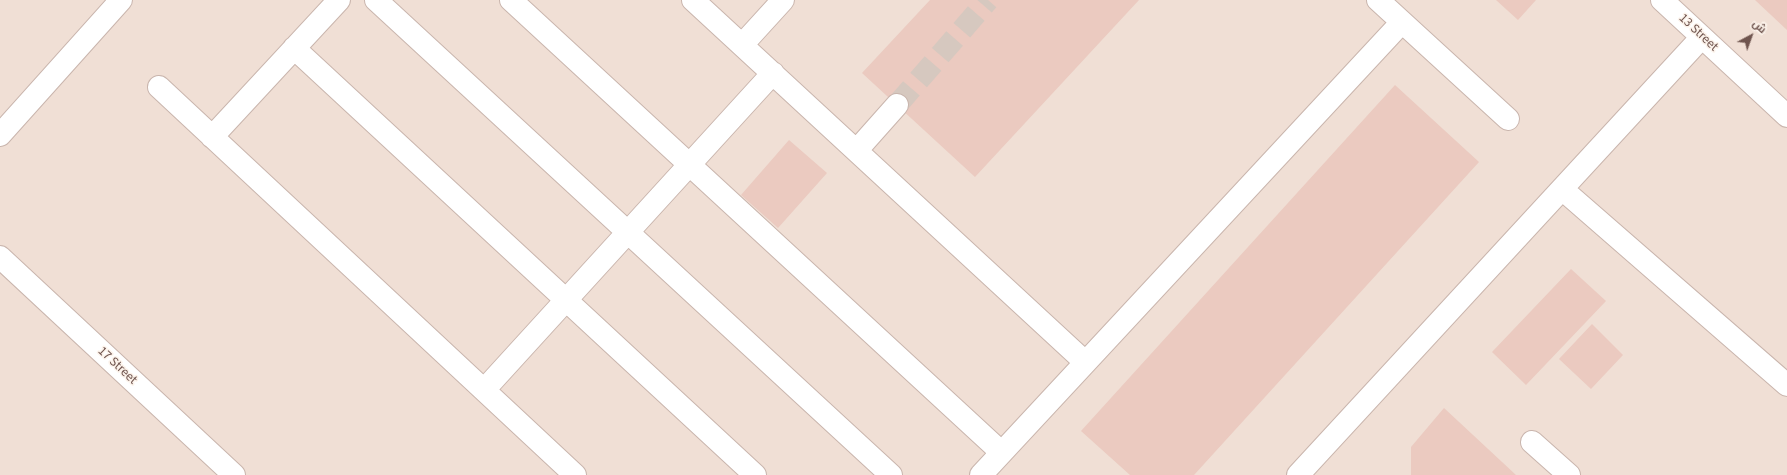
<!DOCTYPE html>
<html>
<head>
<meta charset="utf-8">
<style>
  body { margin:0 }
  #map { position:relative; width:1787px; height:475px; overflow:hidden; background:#f9eee5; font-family:"Source Sans 3",Cairo,sans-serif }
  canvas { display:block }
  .north { position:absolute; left:1731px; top:16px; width:40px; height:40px; -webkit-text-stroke:3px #fcf3eb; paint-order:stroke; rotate:41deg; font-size:11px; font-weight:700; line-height:16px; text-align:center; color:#6f544e }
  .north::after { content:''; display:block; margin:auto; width:14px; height:18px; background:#6f544e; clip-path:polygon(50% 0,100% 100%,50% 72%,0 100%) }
</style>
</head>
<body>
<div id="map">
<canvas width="1787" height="475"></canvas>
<div class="north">ش</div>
</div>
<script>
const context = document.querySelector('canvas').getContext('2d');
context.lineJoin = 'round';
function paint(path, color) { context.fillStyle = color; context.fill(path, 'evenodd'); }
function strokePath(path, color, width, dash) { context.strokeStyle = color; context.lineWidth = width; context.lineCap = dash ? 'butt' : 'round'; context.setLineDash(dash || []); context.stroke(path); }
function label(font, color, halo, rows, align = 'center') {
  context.font = font + ' "Source Sans 3",sans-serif'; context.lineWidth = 3; context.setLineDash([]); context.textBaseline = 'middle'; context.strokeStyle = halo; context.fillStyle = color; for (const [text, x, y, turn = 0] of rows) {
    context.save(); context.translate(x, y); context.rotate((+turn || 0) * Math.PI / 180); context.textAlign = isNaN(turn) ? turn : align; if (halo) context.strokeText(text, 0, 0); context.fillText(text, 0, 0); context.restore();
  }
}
paint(new Path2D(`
  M0,0H1787V475H0Z`), '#f0dfd5');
paint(new Path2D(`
  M930,0H1139L975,177L862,73Z
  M1496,0H1536L1518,20Z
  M1755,0H1787V30Z
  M1395,85L1479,162L1194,475H1130L1081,431Z
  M789,140L827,173L778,228L741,195Z
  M1571,269L1606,301L1526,385L1492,352Z
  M1592,324L1623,355L1591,389L1559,359Z
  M1444,408L1516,475H1411V447Z`), '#ebcac0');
strokePath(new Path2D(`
  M897,105L988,0`), '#d6c8bf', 22, [22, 11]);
const minor = new Path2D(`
  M376,0L891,475
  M511,0L1001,452
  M693,0L1085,362
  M1378,0L1508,119
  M1662,0L1787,116
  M742,45L783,0
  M294,48L755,475
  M159,87L575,475
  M0,135L121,0
  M212,137L339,0
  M857,150L897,105
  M1562,189L1787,385
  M0,257L234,475
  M484,390L773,73
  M1532,442L1569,475
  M981,475L1402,22
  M1298,475L1702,37`);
strokePath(minor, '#c9b5ad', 24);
strokePath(minor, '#fff', 22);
label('13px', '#6f544e', '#fcf3eb', [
  ["13 Street",1698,33,43],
  ["17 Street",117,366,43]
]);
</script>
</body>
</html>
